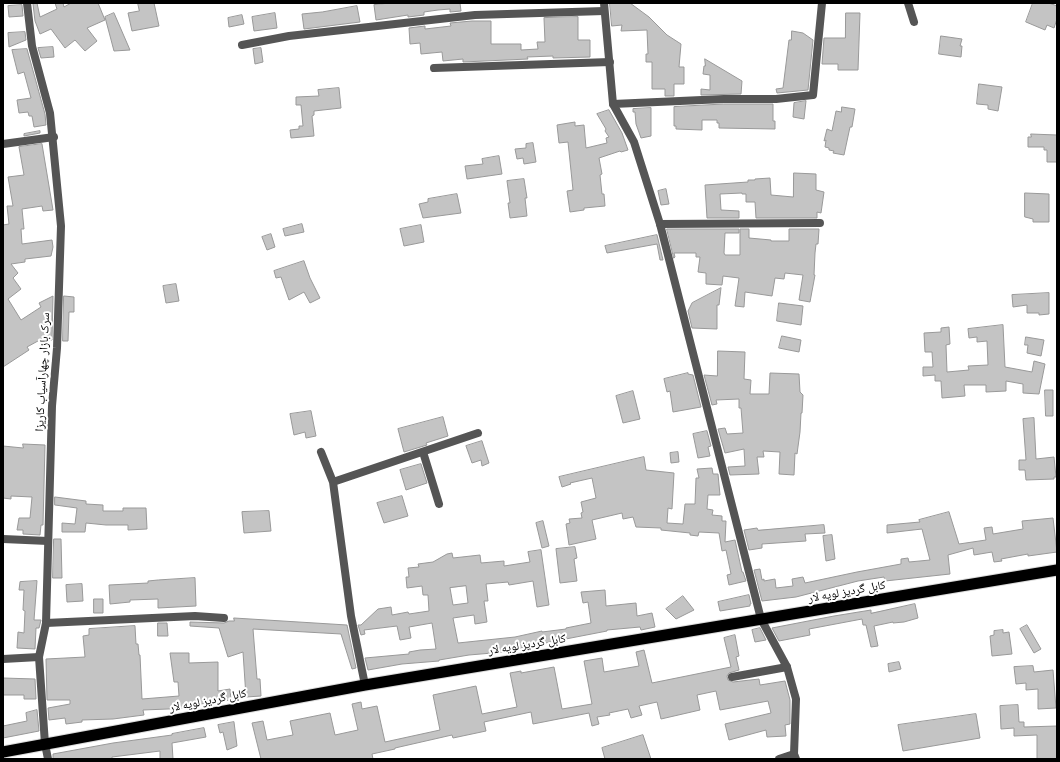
<!DOCTYPE html>
<html>
<head>
<meta charset="utf-8">
<style>
  body { margin:0 }
  #map { position:relative; width:1060px; height:762px; overflow:hidden; background:#fff; font-family:Signika,sans-serif }
  canvas { display:block }
  .frame { position:absolute; inset:0; border:4px solid #000; pointer-events:none }
</style>
</head>
<body>
<div id="map">
<canvas width="1060" height="762"></canvas>
<div class="frame"></div>
</div>
<script>
const context = document.querySelector('canvas').getContext('2d');
context.lineJoin = 'round';
function paint(path, color) { context.fillStyle = color; context.fill(path, 'evenodd'); }
function strokePath(path, color, width, dash) { context.strokeStyle = color; context.lineWidth = width; context.lineCap = dash ? 'butt' : 'round'; context.setLineDash(dash || []); context.stroke(path); }
function label(font, color, halo, rows, align = 'center') {
  context.font = font + ' Signika,"Noto Naskh Arabic",sans-serif'; context.lineWidth = 4; context.setLineDash([]); context.textBaseline = 'middle'; context.strokeStyle = halo; context.fillStyle = color; for (const [text, x, y, turn = 0] of rows) {
    context.save(); context.translate(x, y); context.rotate((+turn || 0) * Math.PI / 180); context.textAlign = isNaN(turn) ? turn : align; if (halo) context.strokeText(text, 0, 0); context.fillText(text, 0, 0); context.restore();
  }
}
const building = new Path2D(`
  M37,3L40,17L57,9L55,3H63L64,7L71,3H98L105,20L87,28L97,41L85,51L75,40L65,48L51,29L40,34L35,21L33,4Z
  M138,3H154L159,26L132,31L128,13L139,11Z
  M390,3H460L461,11L450,12V9L438,10L424,12V15L408,17V15L376,20L374,5Z
  M610,3H630L649,17L667,35L681,44L679,67H684V84H674V96H665V89H652V62H646V54H648L647,30L621,31L622,25L612,26Z
  M1033,3H1049L1057,6V19L1054,28L1047,25L1045,30L1026,22Z
  M22,5L23,16L9,17L8,6Z
  M357,6L360,22L304,29L302,14L322,12Z
  M114,13L130,50L114,51L105,17Z
  M275,13L277,28L254,31L252,17Z
  M846,13H860L858,70H838V64H822L824,38H845Z
  M242,15L244,24L229,27L228,18Z
  M578,17V40H590V57L553,58V56L527,57L528,59L463,62V59L443,61L442,52L421,54L420,43L410,44L409,28L425,26V29L451,26L450,23L472,21H491V44H521V50L538,49L537,42H545L544,18Z
  M792,31L803,33L813,40L808,90L777,93L776,89L783,88L789,40H791Z
  M25,32L26,40L9,47L8,33Z
  M941,36L962,39L960,46H962L961,57L939,54Z
  M53,47L54,57L41,58L38,48Z
  M261,48L263,62L255,64L253,49Z
  M27,49L45,114L46,125L34,127L32,116H29L28,112L19,113L17,100L31,98L24,72L18,74L12,50Z
  M705,59L742,81L741,94L701,95V89L710,90V75L703,74L704,66H705Z
  M979,84L1002,87L998,111L988,109V105L977,104Z
  M339,88L341,108L314,111V115L312,116L314,136L291,138L290,130L299,129V126H303L301,105H296V97L319,96L318,90Z
  M806,101L804,119L793,117L794,103Z
  M724,104H773V121H775V129L719,128V123H717V120H702V130L676,129V126H674V107Z
  M842,107L855,109L852,127H850L844,155L833,153L834,151L829,150V148L825,147L826,140L824,141L827,129L832,131L836,111L841,112Z
  M651,108V136L641,138L636,124L635,112H633V109Z
  M609,110L622,133L628,150L621,152L620,151L599,158L602,174L600,175L602,194H604L605,206L584,208V210L570,212L567,191L573,190L568,142L559,143L557,125L575,122V126L584,125L586,148L607,143L606,138L609,137L605,131L606,129L597,114Z
  M40,131V133L24,136V134Z
  M1031,134L1057,135V162H1047V150H1044V147H1028V137H1031Z
  M533,143L536,162L524,164L523,158L517,159L515,149L526,148V144Z
  M42,144L53,210L43,211L42,206L22,209L24,229H21L22,244L52,240L53,247L51,256L25,259V262L11,264L18,273L13,278L21,289L8,299L21,320L41,307L39,303L53,296L52,340H47V336L27,347L29,350L3,367V225L9,224L7,206H13L8,177L24,175L19,147Z
  M499,156L502,174L467,179L465,166L483,164L482,159Z
  M794,173L816,174V190L824,192L821,213L817,212V218H756L755,202H746V194H742V193L720,194L721,210L739,211V218H707L705,185L748,182V180H755V179L770,178L771,195L793,197Z
  M524,179L527,198H525L527,216L510,218L508,203H510L507,181Z
  M666,189L669,204L661,205L658,191Z
  M1025,193L1049,194V222H1033V219L1025,217Z
  M457,194L461,213L423,218L419,204L428,202V199Z
  M302,224L304,232L285,236L283,229Z
  M421,225L424,242L404,246L400,229Z
  M667,229H739V233H725L724,253L725,255H740V229H749V238L771,240V241H789V229H819L818,244H816L815,253L814,275H815L810,302L799,300L803,275L785,273L784,279L775,278L772,296L745,292L744,307L735,306L739,278L723,276L722,285L706,284V273L698,272L700,257H696V253H674L675,257L674,258Z
  M271,234L275,247L267,250L262,237Z
  M657,235L663,260H660L657,244L607,253L605,246Z
  M304,261L310,278L320,298L310,303L304,292L289,300L281,277L276,278L274,271Z
  M176,284L179,301L166,303L163,286Z
  M721,288L719,305H717V329L692,328L688,311L692,303Z
  M1049,293V314L1039,315V313H1027V305L1013,307L1012,295Z
  M64,296L74,297V312H69L68,341H63Z
  M779,303L803,306L801,325L777,321Z
  M1003,325L1005,367L1032,372L1034,361L1045,364L1039,394L1023,393V384L1006,381V391L986,392V385H964L965,396L942,398L941,381H935V375L923,376V367H933L932,352H925L924,333L941,332V328L949,327L950,344L946,345L947,372L969,370L968,366L988,365L987,341L977,342V337L969,338L968,329Z
  M782,336L801,340L799,352L779,348Z
  M1026,337L1044,340L1041,356L1027,353L1028,345H1025Z
  M718,351L745,352L744,379L751,380L750,394H769L770,373L799,374L800,392L803,395L802,413H801L800,432L797,454L795,453L794,475L779,474L780,452L763,451L764,457H757L759,474L730,475L728,467L745,466L744,449L725,453L718,429L725,428L727,434L743,433L741,408H739V399L716,400L717,404L712,405L704,375L717,376Z
  M688,373V374L693,375L701,407L673,412L670,391L667,392L664,379Z
  M1045,390H1053V416H1046Z
  M633,391L640,419L623,423L616,396Z
  M311,411L316,436L306,438L305,432L294,435L290,414Z
  M443,417L448,436L426,443L427,445L404,452L398,429Z
  M1034,418L1036,459L1054,457L1056,477H1054V479L1026,480L1025,470H1019V460H1026L1023,419Z
  M707,431L711,446L708,447L710,456L698,458L693,434Z
  M482,441L489,463L482,466L481,460L472,463L466,446Z
  M23,444L45,445L43,525H41L40,535L23,534V530H17L19,518H30L32,497L11,496V499L3,498V446L23,448Z
  M678,452L679,462L671,463L670,453Z
  M644,457L646,470L674,473L672,509L668,508L667,523L683,524L685,504H695L696,478H699L697,469L712,468L713,474H718L720,495H708L707,509L713,510L712,515L722,516V521H726L725,542L735,540L742,572H743L746,581L729,585L727,575L731,574L726,550L722,551L719,533L699,532L698,536L690,535V533L661,530V528L636,527L633,517L623,519L622,513L592,520L596,539L569,545L566,524L570,523L569,519L582,518L581,513L583,512L581,502L596,498L592,478L570,483L571,484L562,487L559,477Z
  M421,464L427,483L406,490L400,470Z
  M402,496L408,516L384,523L377,503Z
  M55,497L86,501V504L103,505V511H123V508H146L147,529L128,530V525H106L86,523L85,532H62V523L75,524L77,508L55,505Z
  M269,511L271,531L244,533L242,512Z
  M949,512L959,544L986,540L984,528L992,527L993,534L1023,529L1022,521L1053,518L1057,552L1028,556V554L1001,559L1002,561L994,562L992,552L974,555L973,548L948,555L950,574L885,581L884,577L858,581L796,597L762,601L754,570L760,569L762,580L764,579V581L775,579L776,588L793,586L792,579L803,577L805,583L857,572L901,564V559L908,558L909,562L930,560L922,529L887,533V525L920,522L919,520Z
  M543,521L549,546L542,548L536,523Z
  M824,525L825,533L805,534L806,541L762,544V548L749,550L744,530L757,528L758,530Z
  M832,535L835,559L826,561L823,536Z
  M54,539H61L62,578H53Z
  M575,547L577,558L574,559L577,581L560,583L556,549Z
  M541,550L549,605L537,607L533,581L509,585L508,582L486,584L488,601H484L487,622L475,624L474,615L453,618L458,643L515,637L542,631V632L566,629V628L591,623L588,602L583,603L581,592L605,590L606,606L636,603L637,616L652,613L655,627L641,630L640,627L607,630V631L576,637L530,646L516,649V651L469,655L439,660V661L402,664L368,670L365,658L409,654V652L420,650L436,649L432,623L409,627L411,638L400,640L397,626L364,630L365,634L361,635L358,625H361L378,609L391,607L392,615L408,612L409,614L429,611L428,595H423L422,586L407,588L406,577H409L408,568L419,567L418,564L433,562L447,554L452,553L453,558L480,555L481,563L504,561V566L530,562L528,552ZM466,586L468,603L453,605L450,588Z
  M195,578L196,606L158,608V599L130,600V602L110,604L109,585L148,583V581L158,580Z
  M37,581L34,620H41L39,628H36L35,649L17,648L18,632L24,633L25,611L23,610L24,590H19L20,582Z
  M82,584L83,601L67,602L66,585Z
  M749,595L751,604H750V606L720,611L718,602Z
  M683,596L694,610L676,619L666,609Z
  M94,599H103V613H94Z
  M915,604L918,618L904,622L893,623V622L874,626L878,646L871,647L866,625H863L862,619L809,629L810,635L779,641L772,628L834,616L871,610V613Z
  M234,618L347,625L356,668L352,669L341,634L253,629L257,679H260L261,696L246,697L243,652L228,657L219,628L190,626V622L224,623L229,621H234Z
  M158,623H167L168,636H158Z
  M1027,625L1041,649L1034,653L1020,629Z
  M135,626L136,644H138L139,655H140L142,699L179,696L178,682H174L170,653H189V663L218,662V691L230,689L231,700L193,705V708L143,710L144,715L113,719L82,720V722L66,724L65,718L49,720L48,708L70,704V700H47L46,659L85,657L83,636L89,635V629Z
  M760,628L766,640L755,642L752,630Z
  M1003,630V633L1009,632L1012,654L992,656L990,636L994,635V631Z
  M735,635L739,656L736,657L739,670L729,673L727,676L728,680L733,682L759,679L760,685L785,681L790,700V724L785,725L786,736L767,737L766,730L729,740L725,724L771,713L768,701L720,710L716,691L697,695L700,710L661,719L657,702L639,706L642,715L631,718L628,709L609,713L610,715L597,717L599,724L592,726L589,713L533,724L531,712L484,722L486,731L453,738L452,735L395,748V749L372,754L373,759H261L252,723L263,721L267,740L293,735L290,721L330,713L335,735L358,730L352,704L361,702L362,709L377,706L385,742L440,730L433,695L476,686L482,714L517,707L510,673L521,671V673L554,667L562,709L592,704L584,661L602,658L604,672L639,666L636,652L644,650L652,683L731,667L724,638Z
  M899,662L901,669L889,672L888,664Z
  M1033,666L1034,672L1053,670L1056,708L1038,709V689L1026,690V683L1016,684L1014,667Z
  M3,678L35,679L36,699H24V695H3Z
  M1018,705L1019,722H1024V727L1057,726V759H1037V735L1014,736V728L1001,729L1000,706Z
  M37,710L39,731L3,738V726L27,721L26,713Z
  M976,714L980,738L903,751L898,725Z
  M234,722L237,746L227,750L223,732L220,733L218,725Z
  M204,728L206,737L172,743L173,759H160V751L112,757V759H53V754L113,743L172,735V734Z
  M643,735L651,759H605L602,748Z`);
paint(building, '#c4c4c4');
strokePath(building, '#999', 1);
const trunk = new Path2D(`
  M3,752L365,685L1057,570`);
strokePath(trunk, '#dbdbdb', 13);
strokePath(new Path2D(`
  M908,3L914,22
  M242,45L289,36L475,15L604,11
  M434,68L610,62
  M613,104L724,99H776L813,95L822,3
  M3,144L54,137
  M660,224L820,223
  M321,452L333,482L351,616L365,685
  M423,452L439,504
  M333,482L478,433
  M3,539L48,541
  M46,623L195,616L224,618
  M3,659L39,657
  M732,677L787,667
  M779,759L794,754`), '#555', 8);
strokePath(new Path2D(`
  M27,3L32,46L50,113L61,226L57,348L52,406L46,623L39,657L45,744L48,759
  M604,3L613,104L634,142L660,224L761,619L787,667L796,699L794,754L796,759`), '#555', 8);
strokePath(trunk, '#000', 11);
label('12px', '#000', '#fff', [
  ["سرک بازار چهارآسیاب کاریزا",43,372,-87],
  ["کابل گردیز لویه لار",847,592,-10],
  ["کابل گردیز لویه لار",527,645,-9],
  ["کابل گردیز لویه لار",208,701,-11]
]);
</script>
</body>
</html>
